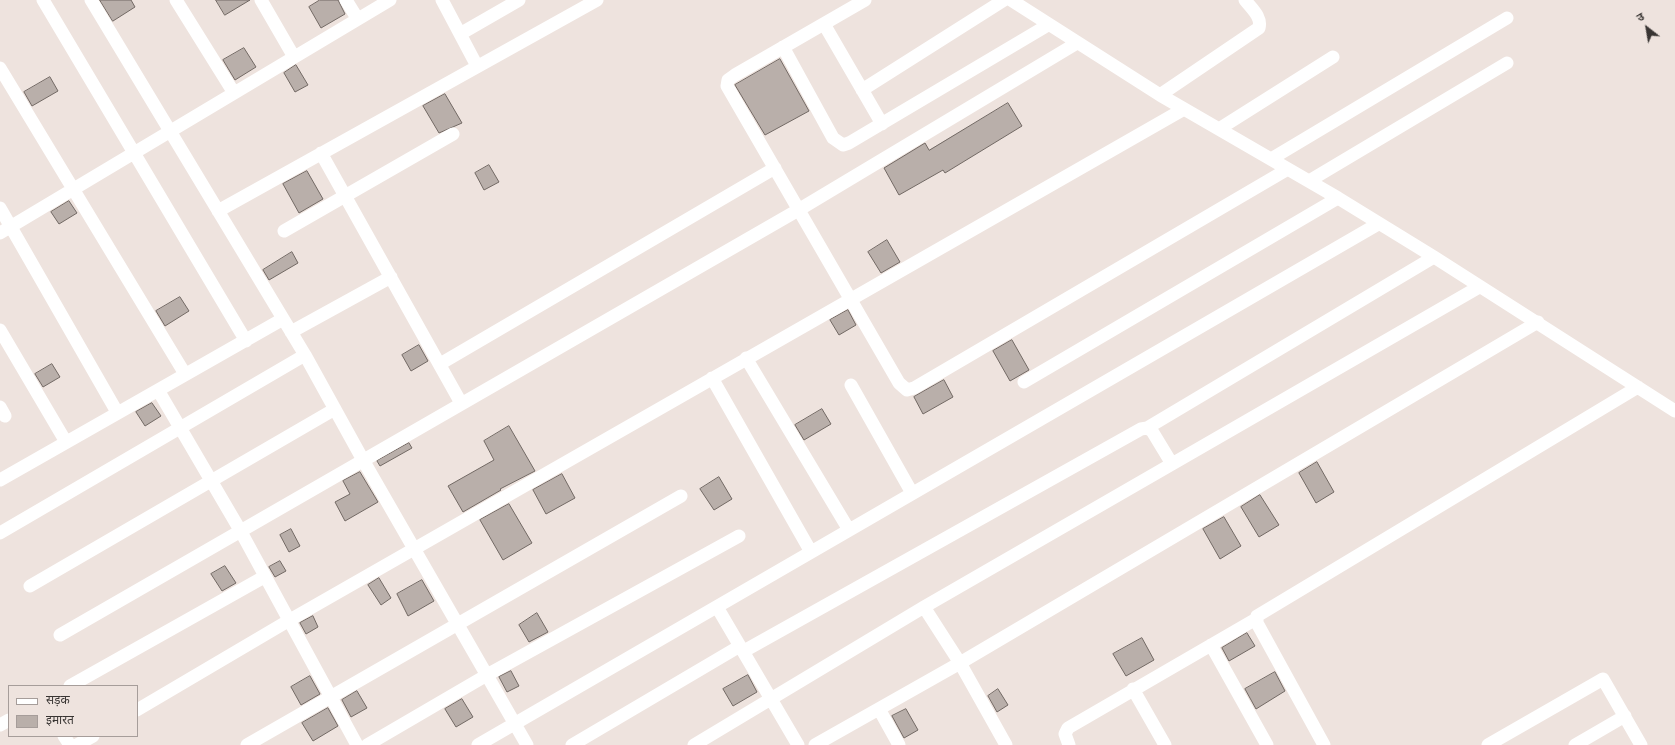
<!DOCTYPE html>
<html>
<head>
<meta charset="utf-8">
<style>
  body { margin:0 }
  #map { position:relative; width:1675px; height:745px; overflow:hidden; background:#eee3de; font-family:"Alegreya Sans","Noto Sans Devanagari",sans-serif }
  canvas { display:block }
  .legend { position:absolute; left:8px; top:685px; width:130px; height:52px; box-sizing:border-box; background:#eee3de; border:1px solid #a69d9a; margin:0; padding:5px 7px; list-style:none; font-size:12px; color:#393533 }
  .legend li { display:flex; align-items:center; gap:8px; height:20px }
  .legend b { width:20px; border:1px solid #a69d9a }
  .north { position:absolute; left:1627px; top:8px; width:40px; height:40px; -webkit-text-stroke:3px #eee3de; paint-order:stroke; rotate:329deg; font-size:11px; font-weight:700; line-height:16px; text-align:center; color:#393533 }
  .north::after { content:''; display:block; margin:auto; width:14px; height:18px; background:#393533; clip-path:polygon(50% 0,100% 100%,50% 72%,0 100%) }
</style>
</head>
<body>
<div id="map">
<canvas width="1675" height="745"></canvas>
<ul class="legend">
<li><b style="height:5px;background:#fff"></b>सड़क</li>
<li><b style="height:11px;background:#b9afaa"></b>इमारत</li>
</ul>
<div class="north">उ</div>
</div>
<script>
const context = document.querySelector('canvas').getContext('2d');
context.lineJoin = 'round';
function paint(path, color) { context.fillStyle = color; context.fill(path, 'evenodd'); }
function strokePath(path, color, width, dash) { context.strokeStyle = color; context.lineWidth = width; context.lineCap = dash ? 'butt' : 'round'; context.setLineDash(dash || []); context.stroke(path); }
const building = new Path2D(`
  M100,0H131L135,7L113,21Z
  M216,0H250L225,15Z
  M320,0H338L345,14L321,28L309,7Z
  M244,48L256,67L235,80L223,60Z
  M780,59L809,111L765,135L735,85Z
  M296,65L308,85L295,92L284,73Z
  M50,77L58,91L32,106L24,92Z
  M445,94L462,123L439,133L423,106Z
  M1008,103L1022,126L945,173L943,170L899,195L884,168L925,143L929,150Z
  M489,165L499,182L484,190L475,173Z
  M307,171L323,199L299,213L283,184Z
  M69,201L77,213L59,224L51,212Z
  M887,240L900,262L881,273L868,252Z
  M292,252L298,263L269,280L263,270Z
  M180,297L189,311L165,326L156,311Z
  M848,310L856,325L839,335L830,320Z
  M1012,340L1029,370L1010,381L993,351Z
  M419,345L428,361L411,371L402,355Z
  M52,364L60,377L43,387L35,374Z
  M944,380L953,397L923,414L914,397Z
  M152,403L161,416L145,426L136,412Z
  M822,409L831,424L804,440L795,425Z
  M509,426L535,471L500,489L501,490L463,512L448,486L494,460L484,441Z
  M409,443L412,448L380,466L377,461Z
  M1317,462L1334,492L1316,503L1299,473Z
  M360,472L378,502L345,521L335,502L350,494L343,481Z
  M562,474L575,498L546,514L533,490Z
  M719,477L732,499L714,510L700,489Z
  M1260,495L1279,525L1259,537L1241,507Z
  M509,504L532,543L503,560L480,520Z
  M1224,517L1241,546L1220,559L1203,529Z
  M291,529L300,546L289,552L280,535Z
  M280,561L286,571L275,577L269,567Z
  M225,566L236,583L222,591L211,574Z
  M379,578L391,598L381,605L368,585Z
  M422,580L434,601L408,616L397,594Z
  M537,613L548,632L529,642L519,625Z
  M313,616L318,627L306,634L300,623Z
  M1247,633L1255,646L1229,661L1222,648Z
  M1142,638L1154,660L1126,676L1113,654Z
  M511,671L519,686L507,692L499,677Z
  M1275,672L1285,691L1256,709L1245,689Z
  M748,675L757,692L733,706L723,689Z
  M310,676L320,694L301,705L291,687Z
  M998,689L1008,705L997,712L988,696Z
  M357,691L367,708L351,717L342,700Z
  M462,699L473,717L456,727L445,709Z
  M328,708L338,726L313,741L302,723Z
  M906,709L918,730L904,738L892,716Z`);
paint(building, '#b9afaa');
strokePath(building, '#726964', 1);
strokePath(new Path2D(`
  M43,0L246,341
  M91,0L305,355L363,460L527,745
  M176,0L234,93
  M261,0L294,57
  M346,0L357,18
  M442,0L477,66
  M865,0L735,75L728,80L727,86L899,383L907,390L914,388L1288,169
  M1011,0L1160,95L1338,198L1434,257L1675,411
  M824,24L882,124
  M460,34L519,0
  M783,47L833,138L843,145L849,143L1048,25
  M0,68L185,374
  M862,90L1004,0
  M1160,95L1259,28C1262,17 1252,9 1245,0
  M1219,129L1333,57
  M321,153L461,403
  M1271,159L1507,18
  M1309,181L1507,63
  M0,208L117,412
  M218,211L597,0
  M284,231L453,134
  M0,233L390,0
  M0,330L66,442
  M291,332L391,277
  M746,358L849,530
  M440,364L775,168
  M712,378L811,552
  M1024,382L1338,198
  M851,385L912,493
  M158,390L240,530L357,745
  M0,407L5,416
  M1147,428L1434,257
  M0,480L283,319
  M0,533L305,355
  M30,586L335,409
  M717,607L798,745
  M924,607L960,663L1006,745
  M60,635L800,209L1077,43
  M1211,645L1267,745
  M744,651L1141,429L1147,428L1152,431L1172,464
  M70,686L264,577
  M1133,689L1165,745
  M879,709L899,745
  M137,710L288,621L1184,109
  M0,725L9,720
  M64,736L70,745
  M77,745L93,736
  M247,745L681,496
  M367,745L487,675L739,536
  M478,745L1378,224
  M572,745L740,646
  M694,745L924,607L1479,287
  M815,745L960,663L1538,322
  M1069,745L1065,734L1068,728L1256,619
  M1324,745L1257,623V616L1638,387
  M1488,745L1603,679L1641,745
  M1575,745L1625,716`), '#fff', 13);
</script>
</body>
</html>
